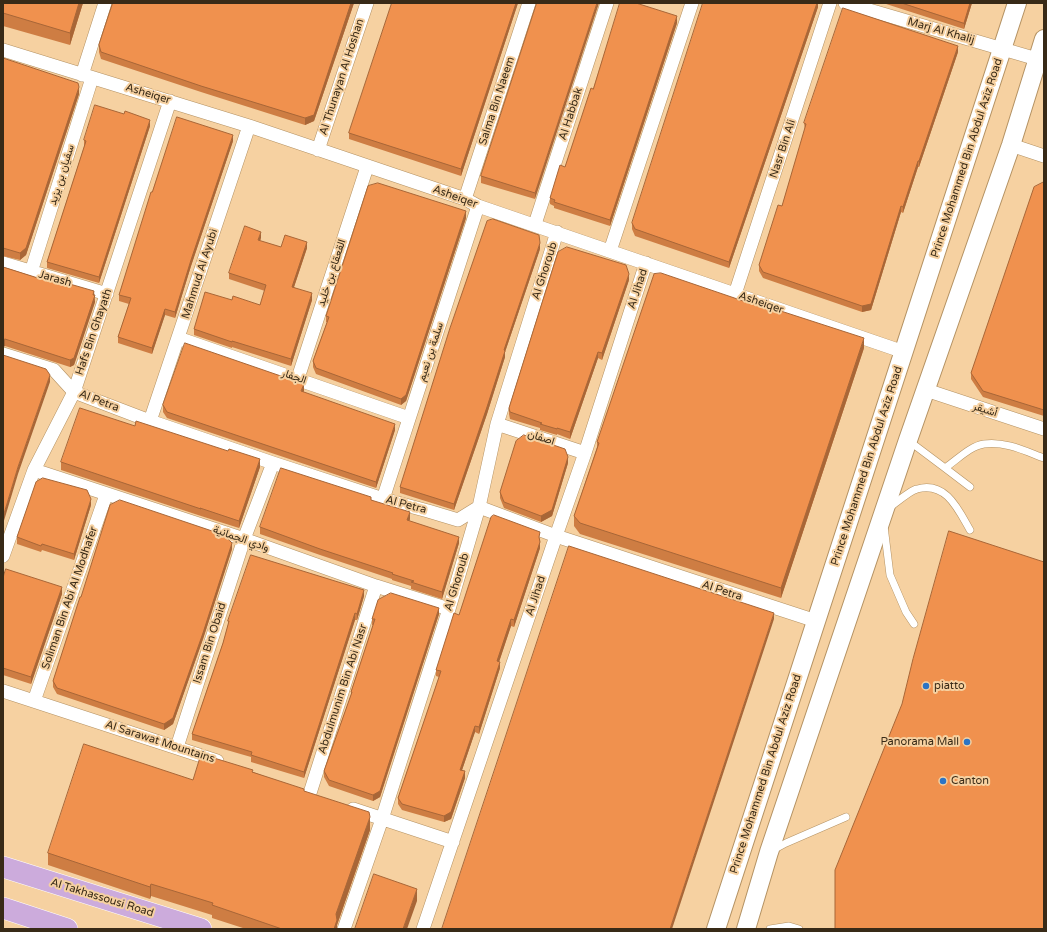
<!DOCTYPE html>
<html>
<head>
<meta charset="utf-8">
<style>
  body { margin:0 }
  #map { position:relative; width:1047px; height:932px; overflow:hidden; background:#f6d1a1; font-family:"Varela Round",sans-serif }
  canvas { display:block }
  .frame { position:absolute; inset:0; border:4px solid #382a17; pointer-events:none }
</style>
</head>
<body>
<div id="map">
<canvas width="1047" height="932"></canvas>
<div class="frame"></div>
</div>
<script>
const context = document.querySelector('canvas').getContext('2d');
context.lineJoin = 'round';
function strokePath(path, color, width, dash) { context.strokeStyle = color; context.lineWidth = width; context.lineCap = dash ? 'butt' : 'round'; context.setLineDash(dash || []); context.stroke(path); }
function paint(path, color) { context.fillStyle = color; context.fill(path, 'evenodd'); }
function label(font, color, halo, rows, align = 'center') {
  context.font = font + ' "Varela Round",Vazirmatn,sans-serif'; context.lineWidth = 4; context.setLineDash([]); context.textBaseline = 'middle'; context.strokeStyle = halo; context.fillStyle = color; for (const [text, x, y, turn = 0] of rows) {
    context.save(); context.translate(x, y); context.rotate((+turn || 0) * Math.PI / 180); context.textAlign = isNaN(turn) ? turn : align; if (halo) context.strokeText(text, 0, 0); context.fillText(text, 0, 0); context.restore();
  }
}
const service = new Path2D(`
  M909,441L945,468C957,460 970,446 984,444C1005,441 1025,451 1044,458
  M945,468L970,487
  M889,508C896,503 909,491 917,489C946,481 958,509 970,530
  M884,526L890,575L906,612L914,624
  M773,850L786,843L846,817
  M770,929L789,926L799,929`);
const minor = new Path2D(`
  M845,3L1037,59
  M3,50L249,126L465,199L478,206L904,352
  M82,75L105,3
  M1011,145L1044,156
  M318,150L367,3
  M465,199L529,3
  M535,224L607,3
  M610,251L692,3
  M3,263L107,294
  M31,272L92,78
  M735,294L830,3
  M178,338L409,418
  M3,354L54,370L74,392L150,421L273,463L383,499L428,511L458,520L479,507
  M298,378L367,167
  M926,390L1044,429
  M150,421L249,126
  M497,424L585,453
  M34,470L244,539L376,586L449,609
  M383,499L478,206
  M479,507L556,536L816,621
  M3,556L34,470L74,392L170,101
  M3,691L217,761
  M34,701L106,495
  M177,747L244,539L273,463
  M310,793L376,586
  M353,809L453,842
  M344,929L382,819L449,609L479,507L497,424L557,232
  M423,929L556,536L585,453L646,263`);
const secondary = new Path2D(`
  M716,929L1017,3
  M746,929L769,852L908,440L1011,145L1044,39`);
const primary = new Path2D(`
  M3,867L201,929
  M3,908L67,929`);
strokePath(service, '#b49263', 8);
strokePath(minor, '#b49263', 14);
strokePath(secondary, '#b49263', 20);
strokePath(primary, '#fff', 22);
strokePath(service, '#fff', 7);
strokePath(minor, '#fff', 13);
strokePath(secondary, '#fff', 18);
strokePath(primary, '#ccabdc', 21);
paint(new Path2D(`
  M3,3H83L70,45L3,26Z
  M113,3H354L314,121L305,125L201,92L101,59L99,52V45Z
  M392,3H518L461,176L349,139V133Z
  M537,3L535,199L481,183V176Z
  M818,3V7L729,268L635,236L632,229V223Z
  M883,3H972L964,29Z
  M677,23L610,226L554,208V206L550,204V198L565,167L593,89Z
  M958,52L919,167H918L903,213L901,212L871,310L862,312L763,278L759,271V265L782,206L805,130L804,123Z
  M3,58L79,94L26,255L20,260L3,256Z
  M124,114L150,126L99,283L47,268V262L84,147V140Z
  M233,141L191,266L175,318L165,315L152,354L118,343V337L129,304L119,301V295L152,192Z
  M1044,182V416L983,397L971,379V373Z
  M466,218L406,401L401,405L316,374L313,367V361L327,322H326V316Z
  M261,238L260,241L281,247L307,248L294,287L312,300L291,366L232,347V348L194,335V329L232,300L260,305L265,291L229,279V273Z
  M540,249L505,352V357L487,414L454,510L400,493V487Z
  M3,264L4,267L41,279L94,295L95,302L74,365L70,367L5,346L3,347Z
  M629,280L602,360L598,358L570,439L557,434V435L540,430V428L510,419L509,414V408Z
  M864,348L781,598L580,534L574,526V516L597,447V442Z
  M304,391L303,392L395,430L376,488L167,418L163,412V405Z
  M135,426L260,467L239,528L201,516L61,470V462Z
  M568,463L552,516L541,522L504,508L500,498V492Z
  M371,500L410,519L409,521L459,543L442,599L411,589V586L392,580V579L320,555L260,534V527Z
  M91,505L74,560L42,550L41,552L17,544V537Z
  M540,538V548L514,627L511,626L499,662L500,668L479,734L475,732L462,770L465,778L451,819L444,822L402,810L398,804V798L439,677L436,676V670L459,615Z
  M232,549L203,639L173,724L164,730L57,694L53,687V681L81,597Z
  M3,578L62,594L31,684L3,675Z
  M364,596L357,620H355L304,778L251,762V757L192,740V734L223,643L228,625V621Z
  M439,614L380,797L373,801L329,786L324,777V771L351,695V692L373,625H372V619Z
  M253,772L304,791L370,830L337,925V929H246L212,918V915L151,896L150,899L48,865V853L193,780Z`), '#ce7d43');
paint(new Path2D(`
  M79,3H83L70,45V33Z
  M351,3H354L314,121L305,125V118Z
  M516,3H518L461,176V169Z
  M597,3H599L535,199V193Z
  M817,3H818V7L729,268V262Z
  M970,3H972L964,29V23Z
  M677,16V23L610,226V220Z
  M958,46V52L919,167V161Z
  M79,87V94L26,255L20,260V253Z
  M150,120V126L99,283V277Z
  M233,135V141L191,266L175,318V312L191,260Z
  M918,161V167L903,213V207Z
  M901,206V212L871,310L862,312V306Z
  M466,211V218L406,401L401,405V399Z
  M261,232V238L258,246V240Z
  M307,242V248L292,293V287Z
  M540,243V249L505,352V357L487,414L454,510V504L504,350Z
  M629,274V280L602,360V353Z
  M94,291L95,302L74,365L70,367V360Z
  M312,293V300L291,366V359Z
  M165,309V315L152,354V348Z
  M864,338V348L781,598V588Z
  M5,339V346L3,347V340Z
  M598,352V358L570,439V432Z
  M50,375V382L18,474L3,524V517L18,467Z
  M304,384V391L301,397V391Z
  M395,424V430L376,488V482Z
  M568,457V463L552,516L541,522V516Z
  M260,459V467L239,528V521Z
  M91,499V505L74,560V554Z
  M410,512V519L407,527V520Z
  M459,537V543L442,599V592Z
  M540,542V548L514,627V620Z
  M232,543V549L203,639L173,724L164,730V724Z
  M62,587V594L31,684V677Z
  M364,590V596L357,620V614Z
  M439,608V614L380,797L373,801V795Z
  M355,613V620L304,778V772Z
  M774,613V619L672,929H670Z
  M511,619V626L497,668V661Z
  M500,662V668L479,734V727Z
  M475,726V732L460,776V770Z
  M465,771V778L451,819L444,822V816Z
  M370,817V830L337,925V929H334L336,914Z
  M151,884V896L150,899V887Z
  M417,889V901L407,929H403Z`), '#a86637');
const building = new Path2D(`
  M3,3H79L70,33L3,13Z
  M113,3H351L314,115L305,118L201,86L101,52L99,45Z
  M392,3H516L461,169L349,133Z
  M537,3H597L535,193L481,176Z
  M620,3H636L677,16L610,220L554,202L555,200L550,198L560,165L565,167L591,88L593,89Z
  M703,3H817L729,262L635,229L632,223Z
  M902,3H970L964,23Z
  M843,8L958,46L919,161H918L903,207L901,206L871,304L862,306L763,272L759,265L778,205L782,206L806,124L804,123Z
  M3,58L78,83L79,87L26,248L20,253L3,248Z
  M95,105L124,114L125,111L150,120L99,277L47,262L86,141L84,140Z
  M177,117L233,135L191,260L175,312L165,309L152,348L118,337L131,298L119,295L151,192H152Z
  M1044,182V410L983,391L971,373L1034,187Z
  M378,183L466,211L406,395L401,399L316,368L313,361L329,317L326,316L368,186Z
  M493,219L539,235L540,243L504,350L505,351L487,407L454,504L400,487L450,328L487,221Z
  M245,226L261,232L258,240L281,247L285,235L307,242L292,287L312,293L291,359L232,341V342L194,329L205,292L232,300L233,296L260,305L266,285L229,273Z
  M567,247L626,265L629,274L602,353L598,352L570,432L557,428V429L540,424L542,423L510,412L509,408L558,252Z
  M3,267L41,279L42,276L94,291L93,295H95L74,358L70,360L5,339L3,340Z
  M661,273L752,304L753,302L864,338L781,588L580,523L574,516L599,443L597,442L654,274Z
  M185,343L304,384L301,391L395,424L376,482L167,412L163,405Z
  M3,355L46,369L50,375L18,467L3,517Z
  M80,408L135,426L136,421L228,451L229,449L260,459L239,521L200,508L201,509L61,462Z
  M524,435L565,449L568,457L552,510L541,516L504,502L500,492L516,441Z
  M281,468L371,497V500L410,512L407,520L459,537L442,592L411,582L414,581L392,574L393,573L320,549L260,527Z
  M43,478L87,490L91,499L74,554L42,544L41,546L17,537L36,482Z
  M120,500L224,535L232,543L203,633L173,718L164,724L57,688L53,681L80,597H81L110,505Z
  M494,515L540,532L539,537L540,542L514,620L511,619L497,661L500,662L479,727L475,726L460,770L465,771L451,812L444,816L402,804L398,798L441,671L436,670L454,613L459,615L491,517Z
  M949,531L1044,562V929H835V870L902,704L913,659Z
  M569,546L774,613L670,929H442Z
  M251,555L364,590L357,614L355,613L304,772L251,755L252,752L192,734L223,643L229,621H228Z
  M6,569L62,587L31,677L3,668V578Z
  M391,593L439,608L380,791L373,795L329,780L324,771L352,692H351L375,619H372L378,600Z
  M84,744L193,780L201,754L253,770L252,772L304,789V791L369,812L370,817L336,914L337,920L334,929H282L212,905L213,903L151,884L150,887L48,853Z
  M374,874L417,889L403,929H355Z`);
paint(building, '#f0914e');
strokePath(building, '#a86637', 1);
for (const [x, y, r, color] of [
  [926,686,4,"#2c74c5"],
  [967,742,4,"#2c74c5"],
  [943,781,4,"#2c74c5"]
]) { const dot = new Path2D(); dot.arc(x, y, r, 0, 2 * Math.PI); context.fillStyle = color; context.fill(dot); strokePath(dot, '#f6d1a1', 1.5); }
label('11px', '#382a17', '#f6d1a1', [
  ["Marj Al Khalij",941,31,16],
  ["Al Thunayan Al Hoshan",342,77,-72],
  ["Asheiqer",148,94,17],
  ["Salma Bin Naeem",497,101,-72],
  ["Al Habbak",571,114,-72],
  ["Nasr Bin Ali",783,149,-72],
  ["Prince Mohammed Bin Abdul Aziz Road",967,158,-72],
  ["سفيان بن يزيد",62,175,-73],
  ["Asheiqer",455,197,20],
  ["Al Ghoroub",545,271,-72],
  ["القعقاع بن خليد",332,273,-72],
  ["Mahmud Al Ayubi",200,274,-72],
  ["Jarash",55,279,16],
  ["Al Jihad",638,289,-72],
  ["Asheiqer",761,303,19],
  ["Hafs Bin Ghayath",94,332,-71],
  ["سلمة بن نعيم",431,352,-72],
  ["الجفار",294,377,19],
  ["Al Petra",99,401,21],
  ["أشيقر",985,410,18],
  ["اصفان",541,438,18],
  ["Prince Mohammed Bin Abdul Aziz Road",867,466,-72],
  ["Al Petra",406,505,15],
  ["وادي الجمانية",241,539,19],
  ["Al Ghoroub",457,582,-73],
  ["Al Petra",722,591,18],
  ["Al Jihad",536,596,-72],
  ["Soliman Bin Abi Al Modhafer",70,598,-71],
  ["Issam Bin Obaid",210,643,-72],
  ["Abdulmunim Bin Abi Nasr",343,689,-72],
  ["Al Sarawat Mountains",160,742,18],
  ["Prince Mohammed Bin Abdul Aziz Road",766,774,-72],
  ["Al Takhassousi Road",102,898,17]
]);
label('11px', '#382a17', '#f6d1a1', [
  ["piatto",934,686],
  ["Panorama Mall",959,742,"right"],
  ["Canton",951,781]
], 'left');
</script>
</body>
</html>
